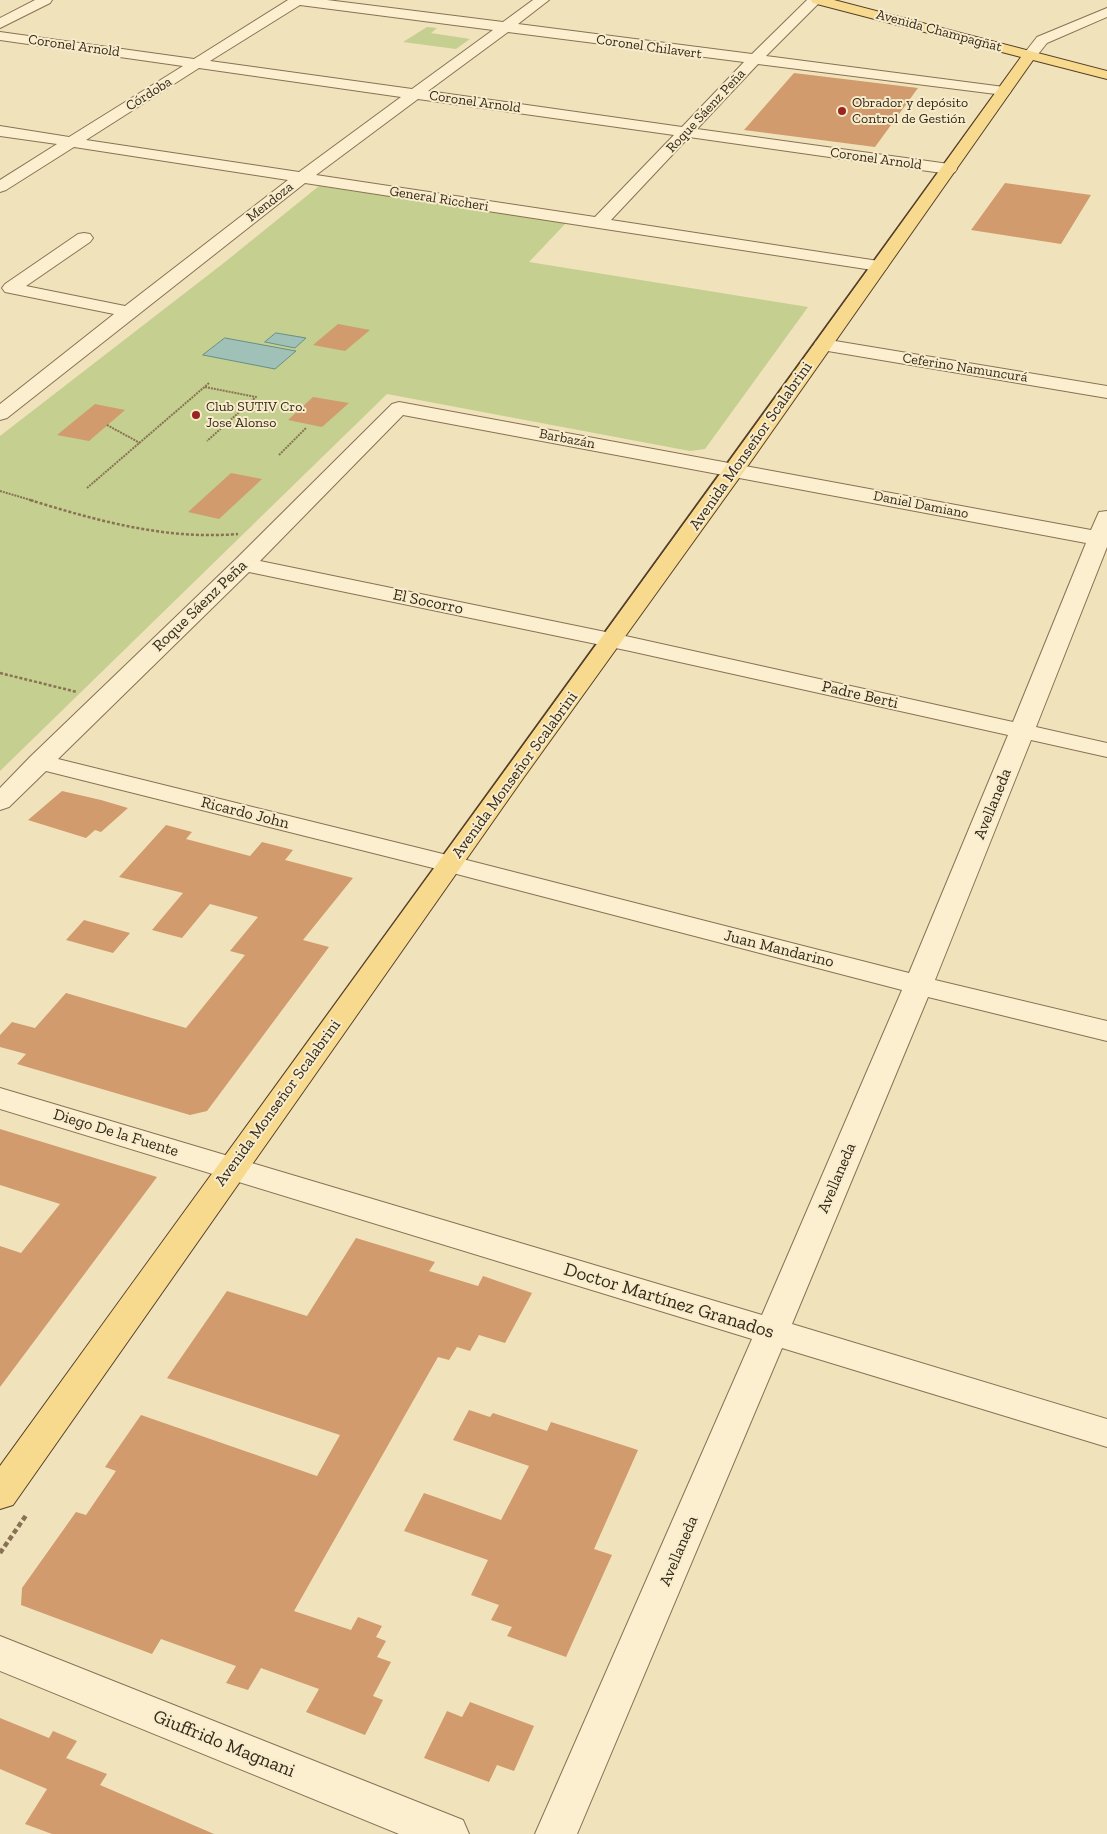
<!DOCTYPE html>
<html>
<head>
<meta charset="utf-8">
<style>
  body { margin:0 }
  canvas { display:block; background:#f0e2bb }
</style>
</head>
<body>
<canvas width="1107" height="1834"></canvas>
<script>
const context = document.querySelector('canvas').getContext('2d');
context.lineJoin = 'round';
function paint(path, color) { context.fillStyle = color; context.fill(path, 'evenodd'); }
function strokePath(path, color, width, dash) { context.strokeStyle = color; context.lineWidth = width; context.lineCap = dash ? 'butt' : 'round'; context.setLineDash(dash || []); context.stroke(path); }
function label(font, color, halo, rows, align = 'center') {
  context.font = font + ' "Zilla Slab",serif'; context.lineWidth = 4; context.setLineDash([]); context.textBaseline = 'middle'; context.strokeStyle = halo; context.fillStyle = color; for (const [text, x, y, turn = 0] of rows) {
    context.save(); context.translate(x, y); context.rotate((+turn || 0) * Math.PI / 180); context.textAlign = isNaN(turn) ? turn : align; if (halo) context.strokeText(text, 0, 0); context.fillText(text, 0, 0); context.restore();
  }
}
paint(new Path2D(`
  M427,27L437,28L431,33L470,39L456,49L403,42Z
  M319,186L566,223L529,262L808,307L705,449L690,451L387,394L0,771V436L225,262Z`), '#c5cf8f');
const water = new Path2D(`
  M276,333L306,338L295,348L265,342Z
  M225,338L296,351L275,369L203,355Z`);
paint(water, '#a0c1b8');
strokePath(water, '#678f86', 1);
paint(new Path2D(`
  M794,73L918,88L875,147L744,130Z
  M1005,183L1091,195L1061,244L971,230Z
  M338,324L370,330L345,351L313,345Z
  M313,397L349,403L322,427L288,420Z
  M95,404L125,410L89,441L57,435Z
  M231,473L262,479L219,519L188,512Z
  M62,791L101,800L128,808L101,832L95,830L86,838L28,820Z
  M166,825L192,832L186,839L250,856L262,842L293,850L285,860L353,878L303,940L329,947L207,1111L190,1115L17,1064L26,1054L0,1047V1035L12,1022L35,1028L66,993L186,1028L245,955L230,951L258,917L210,904L182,938L152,930L183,893L119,877Z
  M84,920L130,933L113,953L66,940Z
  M0,1129L157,1177L0,1387V1246L21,1253L60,1204L0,1185Z
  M356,1238L435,1262L429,1271L478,1286L483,1276L532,1293L505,1343L479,1335L470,1351L457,1347L449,1360L438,1357L294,1611L351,1630L358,1617L382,1626L376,1637L386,1641L377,1657L391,1662L373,1696L383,1700L365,1735L306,1712L319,1689L261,1668L248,1690L226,1683L236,1666L161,1639L152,1654L21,1605L22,1588L76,1512L86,1515L116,1471L105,1467L141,1415L317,1476L340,1435L167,1378L227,1291L307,1316Z
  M469,1410L490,1417L493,1413L547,1431L551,1422L638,1450L594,1549L612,1555L566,1657L507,1636L512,1627L491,1620L499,1605L471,1595L488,1560L404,1531L424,1493L501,1520L529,1466L453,1440Z
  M470,1702L534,1726L514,1771L497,1765L489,1782L424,1758L447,1711L462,1717Z
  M0,1718L49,1738L53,1731L77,1741L66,1758L107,1774L100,1785L214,1834H52L25,1824L47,1789L0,1769Z`), '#d19b6e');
const minor = new Path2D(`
  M35,0H52L50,3L0,28V18Z
  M288,0H327L503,22L533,0H549L518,24L752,54L807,0H822L766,56L1004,87L1009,88L1011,91L1009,94L1004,95L758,64L697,129L949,164L955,166L957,169L955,172L949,174L689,137L611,220L885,262L888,266L885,270L879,271L305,183L7,418L0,420V404L114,314L5,292L2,288L5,284L78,234L84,233L90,234L93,238L90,242L26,286L125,306L288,180L74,147L6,190L0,192V180L57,144L0,136V126L69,137L183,66L0,40V32L194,59ZM300,5L493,30L412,89L210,61ZM508,32L744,62L682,127L428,91ZM199,68L401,97L299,172L86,140ZM418,99L674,135L595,217L316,175Z
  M1107,8V17L1047,43L1035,58H1025L1023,55L1037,37Z
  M823,339L1107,386V398L816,349L814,345L816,341Z
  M399,402L1091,530L1099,512L1107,511V547L1036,727L1107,743V757L1031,740L935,980L1107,1021V1041L928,997L792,1324L1107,1419V1447L782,1348L577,1834H535L752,1339L0,1109V1088L762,1315L902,990L445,871L46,771L9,807L0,810V788L30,757L236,559L392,404ZM403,415L1086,543L1013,722L630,637L260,561ZM249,572L630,651L1008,735L909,973L451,856L58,759Z
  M0,1636L463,1820L469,1834H399L0,1671Z`);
const major = new Path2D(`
  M811,0H834L1107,71V79L1033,60L742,474L524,777L13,1505L0,1509V1466C340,996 683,528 1021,57L813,3Z`);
strokePath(minor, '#897254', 2);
strokePath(major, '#553f29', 2);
strokePath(new Path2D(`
  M205,387L256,397L207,441
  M107,425L140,443
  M279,455L306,428
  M87,488L209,383
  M0,491L34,501`), '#897254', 2, [2, 1]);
strokePath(new Path2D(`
  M30,500C98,521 166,540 238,534
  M0,673L77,692`), '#897254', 2.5, [3, 2]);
strokePath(new Path2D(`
  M0,1553L27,1514`), '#897254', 4.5, [5, 3]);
paint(minor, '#fbefcf');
paint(major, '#f8da8f');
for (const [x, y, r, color] of [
  [842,111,5,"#9b2320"],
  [196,415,5,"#9b2320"]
]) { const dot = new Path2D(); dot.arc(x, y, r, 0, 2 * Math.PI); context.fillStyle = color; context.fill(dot); strokePath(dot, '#f7eccb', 2); }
label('14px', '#36291a', '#f7eccb', [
  ["Avenida Champagñat",939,31,15],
  ["Coronel Arnold",74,46,8],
  ["Coronel Chilavert",649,47,8],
  ["Córdoba",149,94,-32],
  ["Coronel Arnold",475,102,8],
  ["Roque Sáenz Peña",706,111,-47],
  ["Coronel Arnold",876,159,8],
  ["General Riccheri",439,199,9],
  ["Mendoza",270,202,-38],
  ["Ceferino Namuncurá",965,368,9],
  ["Barbazán",567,439,11],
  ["Daniel Damiano",921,505,11]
]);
label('14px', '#36291a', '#f7eccb', [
  ["Obrador y depósito",852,103],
  ["Control de Gestión",852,119],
  ["Club SUTIV Cro.",206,407],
  ["Jose Alonso",206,423]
], 'left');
label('16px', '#36291a', '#f7eccb', [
  ["Avenida Monseñor Scalabrini",751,446,-55],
  ["El Socorro",428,602,12],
  ["Roque Sáenz Peña",200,606,-44],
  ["Padre Berti",860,695,13],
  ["Avenida Monseñor Scalabrini",515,775,-54],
  ["Avellaneda",993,804,-68],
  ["Ricardo John",245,813,14],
  ["Juan Mandarino",779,949,14],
  ["Avenida Monseñor Scalabrini",278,1103,-54],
  ["Diego De la Fuente",116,1133,17],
  ["Avellaneda",837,1178,-67],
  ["Avellaneda",679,1551,-67]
]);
label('19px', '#36291a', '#f7eccb', [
  ["Doctor Martínez Granados",669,1301,17],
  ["Giuffrido Magnani",224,1744,22]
]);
</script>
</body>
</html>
